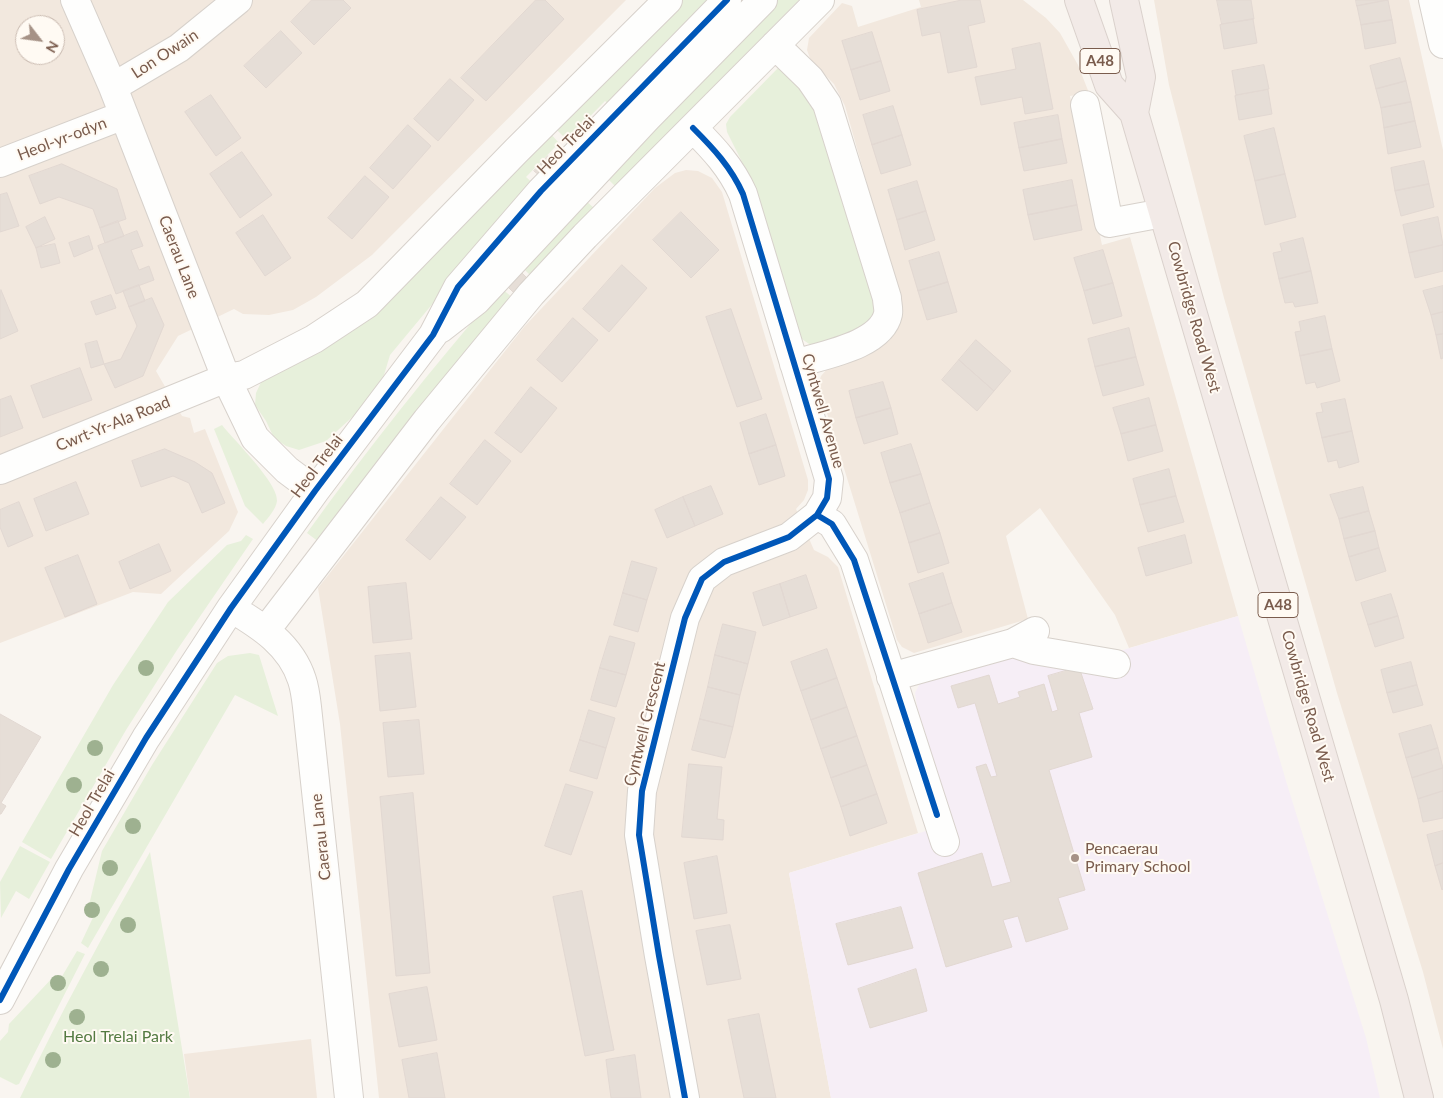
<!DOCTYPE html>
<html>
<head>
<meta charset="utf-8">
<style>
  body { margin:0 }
  #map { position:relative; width:1443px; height:1098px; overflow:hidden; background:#f9f5f0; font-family:Lato,sans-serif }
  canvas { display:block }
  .north { position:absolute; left:15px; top:15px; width:50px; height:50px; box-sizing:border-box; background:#fffaf3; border:1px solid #cabbb1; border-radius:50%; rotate:120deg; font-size:14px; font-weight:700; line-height:20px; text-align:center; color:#7a5c4d }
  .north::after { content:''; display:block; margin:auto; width:18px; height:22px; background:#a69286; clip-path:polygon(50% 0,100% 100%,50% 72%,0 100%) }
</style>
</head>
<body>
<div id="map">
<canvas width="1443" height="1098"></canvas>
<div class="north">N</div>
</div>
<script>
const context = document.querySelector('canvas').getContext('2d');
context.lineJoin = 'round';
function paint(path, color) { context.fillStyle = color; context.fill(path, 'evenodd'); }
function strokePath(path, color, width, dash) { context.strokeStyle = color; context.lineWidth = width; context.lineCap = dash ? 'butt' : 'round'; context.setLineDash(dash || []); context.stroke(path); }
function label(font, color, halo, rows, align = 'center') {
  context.font = font + ' Lato,sans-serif'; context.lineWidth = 4; context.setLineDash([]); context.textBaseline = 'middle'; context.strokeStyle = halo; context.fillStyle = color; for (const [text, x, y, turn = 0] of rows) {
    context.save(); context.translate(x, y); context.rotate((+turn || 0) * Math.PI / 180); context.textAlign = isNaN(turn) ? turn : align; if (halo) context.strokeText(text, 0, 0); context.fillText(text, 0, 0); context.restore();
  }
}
paint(new Path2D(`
  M0,0H626L372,255L316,297L293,310L269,315L243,314L234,309L178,336L156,371L182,416L190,418L194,433L205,429L238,512L229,531L161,594L133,592L0,643ZM25,25H55V55H25Z
  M919,0H1023L1046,18L1060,33L1078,65L1089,93L1070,96L1102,245L1130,237L1238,616L1129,648L1115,615L1040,508L1006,536L1028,619L914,653L902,647L897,640L818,384L821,376L828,368L876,350L890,340L897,328L900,312L898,293L845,106L834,84L811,61L807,50L809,38L842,3L852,6L858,27L921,7Z
  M1154,0H1409L1443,150V1049L1423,972L1337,693L1224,298L1169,85Z
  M686,170L698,171L712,178L722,192L808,480V490L804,500L796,509L814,550L828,557L838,567L918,833L789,873L831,1098H379L340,724L318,588L524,327L655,188L675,173Z
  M311,1039L317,1098H190L184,1054Z`), '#f2e8de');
paint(new Path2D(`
  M1238,616L1286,781L1366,1038L1380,1098H831L789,873L952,823L917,706L915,693L919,685L926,677L1001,656H1103Z`), '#f6eef6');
paint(new Path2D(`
  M682,0H717L611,106L605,101L571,136L564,137L555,128Z
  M775,0H799L615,186L603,174Z
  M778,68L789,71L811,93L878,297L872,326L812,346L799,337L746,170L727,132L726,124L730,117Z
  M550,133L559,143L526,177L536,186L439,296L390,355L384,375L359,411L326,441L299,450L286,446L274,438L266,421L255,405L256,393L263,378Z
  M582,197L596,210L532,277L520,265Z
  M501,288L513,298L319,542L307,533C368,448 433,367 501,288Z
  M222,425C234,440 279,484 277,501C276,509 268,518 263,524L245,506L214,429Z
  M246,535L253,539L177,650L126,730L51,859L22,842L113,685L168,602L227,545L241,541Z
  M250,653L259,655L278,716L235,695L88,948L81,943L97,909L89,905L102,851L152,765L217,663L228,656Z
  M20,846L50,862L29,899L16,891L1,918L0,882Z
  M150,852L190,1098H20C60,1014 104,933 150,852Z
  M77,951L85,954L19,1084L16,1085L0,1077V1041L8,1032L9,1024L55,975L61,978Z`), '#e7f0db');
const building = new Path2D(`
  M312,0H343L351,8L314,45L291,22Z
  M536,0H545L564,19L486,101L461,78Z
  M962,0H980L985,22L968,26L977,67L948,73L940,32L922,36L917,10Z
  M1217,0H1251L1254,19L1222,24Z
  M1356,0H1388L1357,6Z
  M1388,0L1392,20L1361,25L1357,6Z
  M1253,19L1257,43L1224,49L1220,25Z
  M1392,20L1396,43L1365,49L1361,25Z
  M281,31L302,53L266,88L244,66Z
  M872,32L881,61L851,70L842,41Z
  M1040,43L1053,109L1025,114L1022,97L981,105L975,77L1016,69L1012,49Z
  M1400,58L1406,81L1376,89L1370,66Z
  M881,61L890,91L860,100L851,70Z
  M1264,65L1269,89L1236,95L1232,71Z
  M450,79L474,100L438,141L414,119Z
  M1406,81L1411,102L1381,108L1376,89Z
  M1268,90L1272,114L1239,120L1235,96Z
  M211,95L241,138L216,156L185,112Z
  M1411,102L1415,121L1384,128L1381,108Z
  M893,106L902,135L872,145L863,115Z
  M1058,115L1062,139L1019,148L1014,123Z
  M1415,121L1421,147L1388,154L1384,128Z
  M408,125L431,146L393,189L370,168Z
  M1274,128L1285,174L1255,181L1244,136Z
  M902,135L911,165L881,174L872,145Z
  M1062,139L1067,163L1024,171L1019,148Z
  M242,152L272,195L240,218L210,174Z
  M548,156L554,162L540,176L534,171Z
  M1424,161L1429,184L1395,191L1391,168Z
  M62,164L117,189L126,219L100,228L93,209L59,197L40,204L29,176Z
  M1285,174L1296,217L1265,225L1255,181Z
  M365,176L389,197L352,239L328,218Z
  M1072,180L1077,205L1028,215L1023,190Z
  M917,181L926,211L897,220L888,190Z
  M1429,184L1434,207L1401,216L1395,191Z
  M7,193L19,226L0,232V195Z
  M1077,205L1082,230L1034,240L1028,215Z
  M926,211L935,240L905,250L897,220Z
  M681,212L719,250L691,278L653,240Z
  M263,215L291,258L265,276L236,233Z
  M45,217L55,239L36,248L26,227Z
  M1438,217L1443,245L1409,253L1403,225Z
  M118,221L124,236L105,243L100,228Z
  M137,231L143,246L131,250L139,270L149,266L154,280L116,294L98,246Z
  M89,236L93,249L74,257L69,243Z
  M1303,238L1311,271L1279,279L1273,253L1282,251L1280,244Z
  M55,244L60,263L41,268L36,248Z
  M1443,245V271L1415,278L1409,253Z
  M1103,250L1113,283L1084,291L1074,258Z
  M939,252L948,282L918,291L909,261Z
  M622,265L647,288L609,332L583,309Z
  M1311,271L1318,303L1295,307L1293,302L1285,303L1279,279Z
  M521,272L527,278L514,293L508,287Z
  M948,282L957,312L927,320L918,291Z
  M1113,283L1122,316L1093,324L1084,291Z
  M139,285L145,301L129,307L123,291Z
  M1443,286V312L1431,315L1423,291Z
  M1,290L18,331L0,339V291Z
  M111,295L116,308L96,315L91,302Z
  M152,298L164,325L143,376L115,388L104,364L121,359L137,326L129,307Z
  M731,309L762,399L737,407L706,317Z
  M1443,312V334L1436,335L1431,315Z
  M1325,316L1332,349L1300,356L1295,332L1301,331L1299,322Z
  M573,318L598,340L562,382L537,360Z
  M1129,328L1136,357L1095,367L1088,339Z
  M1443,334V358L1441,359L1436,335Z
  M976,340L1011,371L994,391L959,360Z
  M97,341L104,364L91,368L85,344Z
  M1332,349L1340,381L1317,388L1315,382L1306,384L1300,356Z
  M1136,357L1144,385L1103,396L1095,367Z
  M959,360L994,391L977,411L942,380Z
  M80,368L92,400L43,418L31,386Z
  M883,382L891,408L856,418L849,391Z
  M531,387L557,408L521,453L495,433Z
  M11,396L23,428L0,437V400Z
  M1149,398L1156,425L1121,434L1113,408Z
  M1345,399L1352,431L1322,438L1316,413L1323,412L1321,404Z
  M891,408L898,434L864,444L856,418Z
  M766,414L776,445L749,454L740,423Z
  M1156,425L1163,451L1128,461L1121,434Z
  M1352,431L1359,462L1339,468L1337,460L1328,462L1322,438Z
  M485,440L511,461L477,505L450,484Z
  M911,444L921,474L890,483L881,453Z
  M776,445L785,476L759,485L749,454Z
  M165,449L195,462L212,473L225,503L202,513L189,483L173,476L141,487L132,461Z
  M1169,469L1176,496L1140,505L1133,479Z
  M921,474L930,503L900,513L890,483Z
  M76,482L89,514L46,531L34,499Z
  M711,486L723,514L695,526L683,497Z
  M1363,487L1369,511L1339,519L1330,495Z
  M1176,496L1184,522L1148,532L1140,505Z
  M441,497L466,517L430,560L406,540Z
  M683,497L695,526L667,538L655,510Z
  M19,502L33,536L8,547L0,527V510Z
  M930,503L940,533L909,543L900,513Z
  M1369,511L1375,531L1344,539L1339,519Z
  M1375,531L1379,548L1349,557L1344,539Z
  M940,533L949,563L918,573L909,543Z
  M1185,535L1192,563L1146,576L1138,548Z
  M159,544L171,571L130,589L119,562Z
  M1379,548L1386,571L1356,581L1349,557Z
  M78,555L97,604L65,617L45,568Z
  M632,561L657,568L647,600L623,593Z
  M943,573L952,603L919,614L909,584Z
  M806,575L817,608L790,617L780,584Z
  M406,583L412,639L373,643L368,587Z
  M780,584L790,617L763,626L753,593Z
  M623,593L647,600L638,632L614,625Z
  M1391,594L1398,616L1368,625L1361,603Z
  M952,603L962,632L928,643L919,614Z
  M1398,616L1404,638L1375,647L1368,625Z
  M723,624L756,632L748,664L715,655Z
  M610,636L635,643L626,675L600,668Z
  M827,649L837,678L801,691L791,662Z
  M410,653L416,707L380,711L375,656Z
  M715,655L748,664L740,695L708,687Z
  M1411,662L1417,685L1387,693L1381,670Z
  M1079,667L1093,709L1079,713L1092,757L1049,770L1085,890L1058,898L1068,929L1026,942L1018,916L1003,920L1012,947L946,967L918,873L982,853L992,887L1011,882L976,767L986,764L991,777L997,776L975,703L958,708L951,686L989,675L998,704L1020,697L1018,692L1044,684L1052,712L1058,710L1048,676Z
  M600,668L626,675L616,707L591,700Z
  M837,678L847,707L811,720L801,691Z
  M1417,685L1423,705L1393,713L1387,693Z
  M708,687L740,695L733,727L700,719Z
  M847,707L857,736L821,749L811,720Z
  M589,710L615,718L606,748L580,740Z
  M0,714L41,737L1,803L6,806L1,814H0Z
  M700,719L733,727L725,758L692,750Z
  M419,720L424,774L388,777L383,723Z
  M1431,725L1438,748L1406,758L1399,734Z
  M857,736L867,765L831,778L821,749Z
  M580,740L606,748L597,779L570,771Z
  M1438,748L1443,768L1412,778L1406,758Z
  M689,764L722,767L717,819L724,820L723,840L682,837Z
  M867,765L877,794L841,807L831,778Z
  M1443,768V791L1418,799L1412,778Z
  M566,784L593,792L571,855L545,846Z
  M1443,791V818L1423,822L1418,799Z
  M413,793L430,973L396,976L380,797Z
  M877,794L887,823L850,836L841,807Z
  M1443,831V863L1435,866L1427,835Z
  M717,856L727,913L694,919L684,863Z
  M1443,863V889L1442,890L1435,866Z
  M582,891L614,1050L585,1056L553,897Z
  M901,907L913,948L848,965L836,924Z
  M730,925L741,979L707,985L696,931Z
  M916,969L927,1011L870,1028L858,989Z
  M427,987L437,1040L399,1047L389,994Z
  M759,1014L776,1098H744L728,1020Z
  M437,1053L445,1098H409L402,1060Z
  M635,1055L641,1098H611L606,1060Z`);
paint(building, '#e6ded7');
strokePath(building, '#e2d8d2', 1);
const minor = new Path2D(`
  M75,0L113,87L226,378L255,438L287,470L315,491
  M1433,0L1443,44
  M775,45L810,79L827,104L887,298C887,303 889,309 888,314C881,346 822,355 794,364
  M113,87L179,48L238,0
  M1085,105L1109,223L1163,213
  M693,128C713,148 731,167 743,194L829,479L827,498L817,515L832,524L854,560L945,842
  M0,163L124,115
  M440,329L476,301L647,118L763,0
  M0,470L226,378L244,375L314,339L367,304L517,150L668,0
  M231,608C261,626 291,645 302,680C305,689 306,698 307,707L349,1098
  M266,630L427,420L531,294L585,236L820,0
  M1013,643L1034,650L1116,664
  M891,677L1013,643L1035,631
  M0,1000L69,869L146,738L231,608L315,491L433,335L458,287L541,191L727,0
  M685,1098L659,956L639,835L642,791L685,618L702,579L724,562L789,537L817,515`);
const highway = new Path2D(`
  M1079,0L1109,85L1134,113L1394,1000L1419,1098
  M1124,0L1141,77L1134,113`);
strokePath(minor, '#d7d1cb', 30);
strokePath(highway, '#dad1cc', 30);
strokePath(minor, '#fefefd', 28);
strokePath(highway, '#f2eae7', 28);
strokePath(new Path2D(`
  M693,128C713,148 731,167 743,194L829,479L827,498L817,515L832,524L854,560L937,815
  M0,1000L69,869L146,738L231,608L315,491L433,335L458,287L541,191L727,0
  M685,1098L659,956L639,835L642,791L685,618L702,579L724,562L789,537L817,515`), '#0057b8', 6);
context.fillStyle = '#9eb190';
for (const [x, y] of [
  [146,668],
  [95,748],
  [74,785],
  [133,826],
  [110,868],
  [92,910],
  [128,925],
  [101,969],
  [58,983],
  [77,1017],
  [53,1060]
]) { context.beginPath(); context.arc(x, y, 8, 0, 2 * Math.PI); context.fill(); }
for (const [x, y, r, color] of [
  [1075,858,5,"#a69286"]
]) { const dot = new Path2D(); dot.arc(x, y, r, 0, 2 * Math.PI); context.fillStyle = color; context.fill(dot); strokePath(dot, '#fffaf3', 2); }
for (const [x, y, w] of [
  [1100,61,40],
  [1278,605,40]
]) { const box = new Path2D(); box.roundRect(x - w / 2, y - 12.5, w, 25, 4); context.fillStyle = '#fffaf3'; context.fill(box); strokePath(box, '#7a5c4d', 1); }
label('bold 15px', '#7a5c4d', null, [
  ["A48",1100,61],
  ["A48",1278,605]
]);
label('16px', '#7a5c4d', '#fffaf3', [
  ["Lon Owain",165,54,-33],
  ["Heol-yr-odyn",62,139,-21],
  ["Heol Trelai",566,145,-46],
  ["Caerau Lane",179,257,69],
  ["Cowbridge Road West",1194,317,74],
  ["Cyntwell Avenue",823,411,74],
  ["Cwrt-Yr-Ala Road",113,424,-22],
  ["Heol Trelai",317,466,-53],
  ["Cowbridge Road West",1308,706,74],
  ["Cyntwell Crescent",645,724,-76],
  ["Heol Trelai",92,803,-60],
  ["Caerau Lane",321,837,-96]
]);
label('16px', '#7a5c4d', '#fffaf3', [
  ["Pencaerau",1085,849],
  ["Primary School",1085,867]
], 'left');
label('16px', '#537a41', '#fffaf3', [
  ["Heol Trelai Park",118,1037]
]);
</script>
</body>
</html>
